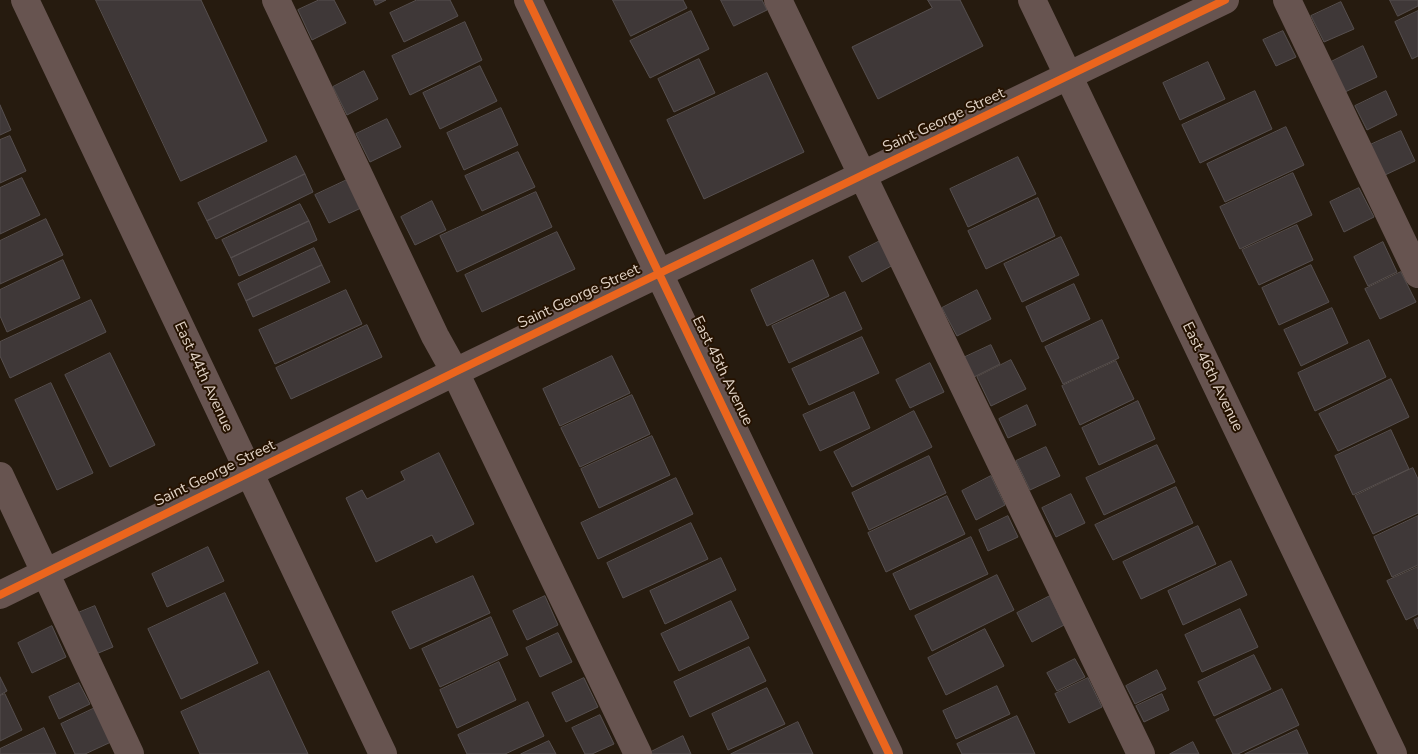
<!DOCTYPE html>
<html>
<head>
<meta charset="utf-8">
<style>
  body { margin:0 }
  canvas { display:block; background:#261b0f }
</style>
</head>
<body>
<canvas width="1418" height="754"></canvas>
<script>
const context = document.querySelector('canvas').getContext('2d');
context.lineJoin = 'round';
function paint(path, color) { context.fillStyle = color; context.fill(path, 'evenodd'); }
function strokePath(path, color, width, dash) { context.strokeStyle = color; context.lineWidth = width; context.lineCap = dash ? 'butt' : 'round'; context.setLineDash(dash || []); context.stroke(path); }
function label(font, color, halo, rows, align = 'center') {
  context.font = font + ' "Nunito Sans",sans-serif'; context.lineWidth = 4; context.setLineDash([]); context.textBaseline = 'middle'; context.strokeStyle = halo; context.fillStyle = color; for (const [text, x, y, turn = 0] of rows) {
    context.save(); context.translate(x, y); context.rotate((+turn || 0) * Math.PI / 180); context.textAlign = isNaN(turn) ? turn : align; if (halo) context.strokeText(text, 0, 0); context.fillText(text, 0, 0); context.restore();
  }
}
const building = new Path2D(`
  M96,0H201L267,141L181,181Z
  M319,0H334L346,23L312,40L298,10Z
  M374,0H386L376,5Z
  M417,0H450L458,16L404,42L390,13Z
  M613,0H683L687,8L631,36Z
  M721,0H762L767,10L734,26Z
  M928,0H960L983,46L878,99L852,47L932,8Z
  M1390,0H1418V6L1398,16Z
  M1341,2L1354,29L1324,42L1311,16Z
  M691,11L709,49L650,78L630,41Z
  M1418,11V56L1412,59L1395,22Z
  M465,22L482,60L410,95L392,56Z
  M1283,31L1296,57L1276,66L1263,40Z
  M1363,46L1377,77L1345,92L1331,62Z
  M699,59L715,93L674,112L658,79Z
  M1208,62L1225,99L1180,120L1163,83Z
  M480,66L497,101L440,129L423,93Z
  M364,71L378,99L347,115L333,87Z
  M767,73L804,152L704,199L667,120Z
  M1255,91L1272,129L1200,163L1182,125Z
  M1386,91L1397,115L1367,130L1355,106Z
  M0,105L11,130L0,135Z
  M501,108L518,145L464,170L447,133Z
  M387,119L401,147L370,162L356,134Z
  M1286,127L1304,165L1225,202L1207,164Z
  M1401,131L1415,161L1385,175L1370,145Z
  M10,136L26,171L0,183V140Z
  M518,152L535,187L482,211L465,176Z
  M296,156L305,174L207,221L198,203Z
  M1018,157L1036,194L968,227L950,189Z
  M1293,173L1312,215L1240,249L1220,207Z
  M305,174L313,192L216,239L207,221Z
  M22,178L40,215L0,234V188Z
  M347,180L361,208L329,223L315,195Z
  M1359,188L1374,217L1344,232L1330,202Z
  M536,192L552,227L457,272L440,236Z
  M1038,198L1055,236L986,269L968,231Z
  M432,201L446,230L415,245L401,217Z
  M300,204L309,221L231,258L222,240Z
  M46,219L63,255L0,284V241Z
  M309,221L317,240L239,276L231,258Z
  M1297,225L1313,260L1259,285L1242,250Z
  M557,232L575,269L482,312L465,275Z
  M1061,237L1079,275L1022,302L1004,264Z
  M880,241L893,265L862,282L849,257Z
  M1383,242L1397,272L1368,286L1354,257Z
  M314,248L322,265L246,301L238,284Z
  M63,260L80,298L7,332L0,316V290Z
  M813,260L829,296L767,326L751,290Z
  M322,265L330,282L253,317L246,301Z
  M1311,265L1329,302L1279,325L1262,288Z
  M1401,272L1416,302L1380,319L1365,289Z
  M1074,284L1090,319L1042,342L1026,307Z
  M346,290L362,324L275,364L259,330Z
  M977,290L991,319L957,336L942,308Z
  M845,292L862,329L789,363L772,326Z
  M91,300L106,332L10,378L0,356V342Z
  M1332,308L1348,343L1301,366L1284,330Z
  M1102,320L1119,358L1063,384L1045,347Z
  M367,325L382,357L291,399L276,368Z
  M862,337L879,373L809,405L792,369Z
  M1369,340L1386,377L1315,411L1298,373Z
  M991,345L1000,364L972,378L963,358Z
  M110,353L155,445L110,467L65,375Z
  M612,356L630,393L560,426L543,389Z
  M1011,360L1026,389L991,406L977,377Z
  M1116,361L1134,399L1080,425L1062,386Z
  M930,363L944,392L910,408L896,380Z
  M1391,379L1409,417L1338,451L1319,414Z
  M51,383L93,473L57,490L15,400Z
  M854,392L870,428L820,451L803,415Z
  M632,395L650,434L580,467L561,428Z
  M1138,401L1155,439L1099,465L1082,428Z
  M1027,405L1036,425L1008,438L999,419Z
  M914,411L932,447L852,487L834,452Z
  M1391,430L1409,469L1353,495L1335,456Z
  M652,436L670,475L599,508L581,469Z
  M1157,445L1175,482L1104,515L1086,478Z
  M1046,447L1060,476L1030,490L1016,461Z
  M439,453L474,524L436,543L432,535L376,562L346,498L362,490L367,499L405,480L401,472Z
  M929,456L946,493L869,530L852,493Z
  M1413,468L1418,479V513L1373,534L1355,496Z
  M991,476L1005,505L976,520L962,491Z
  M676,478L693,514L598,559L581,523Z
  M1176,487L1193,523L1113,560L1095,525Z
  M1071,494L1085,523L1056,537L1042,508Z
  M947,496L965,534L886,572L868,533Z
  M1008,516L1018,537L988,551L979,530Z
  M1418,516V565L1392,577L1374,537Z
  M691,523L708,559L623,598L607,563Z
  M1198,526L1216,564L1141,599L1123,562Z
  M971,537L988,574L910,610L893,574Z
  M208,547L224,581L167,607L152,574Z
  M721,558L736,590L665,624L650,591Z
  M1231,561L1247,595L1183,625L1168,591Z
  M1418,567V614L1406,620L1387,581Z
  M997,575L1014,610L932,651L915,616Z
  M473,576L490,613L410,649L392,612Z
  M225,593L258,663L181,699L148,629Z
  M545,596L558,625L527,640L513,611Z
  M1050,596L1064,625L1032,642L1017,613Z
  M731,601L749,638L679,671L661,634Z
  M95,606L113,647L96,654L78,613Z
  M1240,609L1258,647L1202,672L1185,635Z
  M491,617L508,655L440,687L422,649Z
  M1418,618V629L1414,620Z
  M52,626L66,657L32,673L18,643Z
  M985,629L1004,666L946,695L928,658Z
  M558,633L572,662L540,677L526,648Z
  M749,647L766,681L690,717L674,682Z
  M1254,655L1271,689L1214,716L1198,682Z
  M1075,659L1085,677L1057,691L1047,673Z
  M499,662L516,700L457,728L440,690Z
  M1157,670L1166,689L1135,704L1126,686Z
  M269,671L308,754H200L181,712Z
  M0,677L7,691L0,695Z
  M584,678L598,707L566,722L552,693Z
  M1088,678L1102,707L1069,723L1055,694Z
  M79,683L90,704L59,719L49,697Z
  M997,686L1010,714L956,739L943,711Z
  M767,688L785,724L728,750L712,714Z
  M1282,689L1299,725L1238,754H1233L1216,720Z
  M5,694L22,730L0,741V696Z
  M1162,694L1169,710L1144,722L1136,706Z
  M528,702L544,736L505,754H467L458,735Z
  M95,708L111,742L85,754H75L61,724Z
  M600,715L614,744L592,754H585L572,728Z
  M1017,716L1035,754H962L957,744Z
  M798,722L813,754H731Z
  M44,728L56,754H0V749Z
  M1297,730L1308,754H1245Z
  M683,736L691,754H652L651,752Z
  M549,741L556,754H521Z
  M1193,742L1199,754H1170Z`);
paint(building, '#3f3838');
strokePath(building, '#564f4f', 1);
strokePath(new Path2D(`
  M25,0L383,754
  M276,0L435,336L455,372L638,754
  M528,0L889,754
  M778,0L1141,754
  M1032,0L1393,754
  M1287,0L1418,274
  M0,476L130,754
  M0,595L455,372L1225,0`), '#675450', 28);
strokePath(new Path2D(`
  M528,0L889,754
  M0,595L455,372L1225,0`), '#eb651d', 8);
label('15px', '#e1d3c6', '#251200', [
  ["Saint George Street",944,121,-25],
  ["Saint George Street",579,297,-25],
  ["East 45th Avenue",722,371,64],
  ["East 44th Avenue",203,377,65],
  ["East 46th Avenue",1212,377,64],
  ["Saint George Street",215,474,-26]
]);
</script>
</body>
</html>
